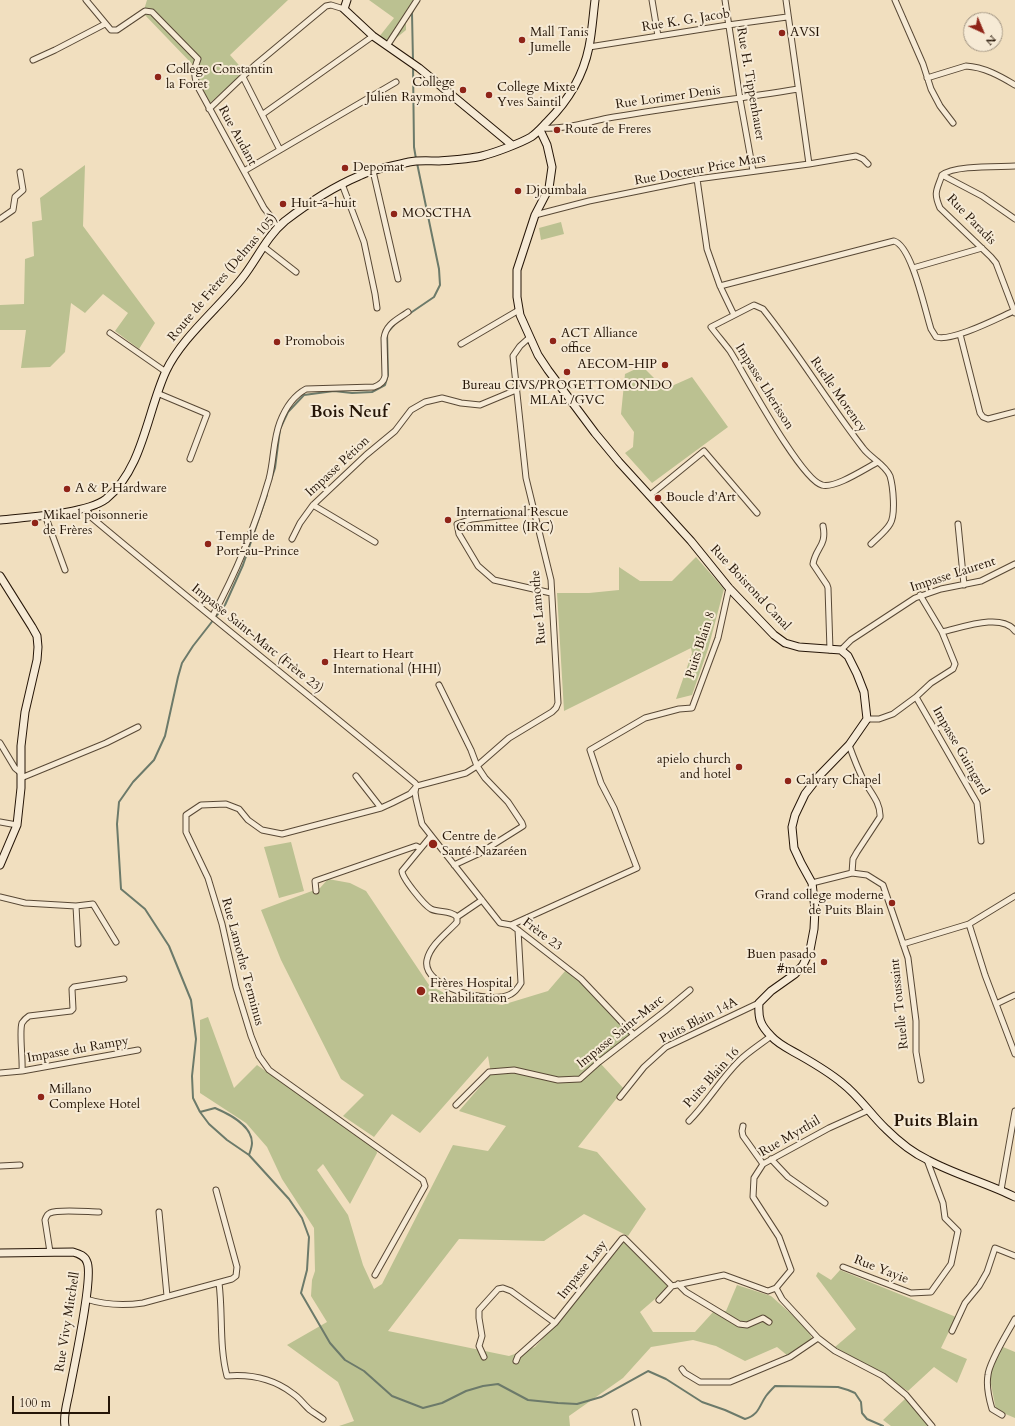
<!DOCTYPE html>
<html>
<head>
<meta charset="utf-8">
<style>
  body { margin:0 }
  #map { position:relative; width:1015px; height:1426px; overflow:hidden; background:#f1dfbf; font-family:Cardo,serif }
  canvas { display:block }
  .north { position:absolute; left:963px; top:12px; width:40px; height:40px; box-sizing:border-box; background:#f6ead5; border:1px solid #a29583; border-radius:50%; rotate:136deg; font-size:11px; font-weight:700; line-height:16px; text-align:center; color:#251507 }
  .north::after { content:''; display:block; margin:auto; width:14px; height:18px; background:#8f2418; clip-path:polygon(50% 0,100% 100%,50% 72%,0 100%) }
  .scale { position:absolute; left:12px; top:1396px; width:98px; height:18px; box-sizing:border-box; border:2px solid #251507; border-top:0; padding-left:5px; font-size:12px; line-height:14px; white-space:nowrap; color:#251507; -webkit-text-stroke:3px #f6ead5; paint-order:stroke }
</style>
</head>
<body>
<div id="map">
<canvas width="1015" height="1426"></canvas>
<div class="north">N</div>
<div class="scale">100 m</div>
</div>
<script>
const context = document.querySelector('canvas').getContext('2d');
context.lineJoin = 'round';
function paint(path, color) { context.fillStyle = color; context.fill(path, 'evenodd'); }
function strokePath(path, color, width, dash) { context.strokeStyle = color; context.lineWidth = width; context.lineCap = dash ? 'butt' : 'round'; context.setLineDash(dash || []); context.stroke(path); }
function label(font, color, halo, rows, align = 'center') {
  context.font = font + ' Cardo,serif'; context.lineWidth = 4; context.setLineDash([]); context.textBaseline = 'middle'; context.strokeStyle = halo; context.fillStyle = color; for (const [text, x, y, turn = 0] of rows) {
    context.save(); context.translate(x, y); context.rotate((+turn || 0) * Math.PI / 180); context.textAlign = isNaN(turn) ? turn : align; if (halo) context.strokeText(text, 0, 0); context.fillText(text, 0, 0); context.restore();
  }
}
paint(new Path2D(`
  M147,0H288L230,55L245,72L210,103L197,87L194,66L143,13Z
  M369,0H414L406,18V30L389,44L379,37L394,18Z
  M85,165L83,226L155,323L139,349L115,331L128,313L103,294L85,313L71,303L65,352L50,367L21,368L26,330H0V305L24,304L25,259L34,256L32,222L42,220L40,198Z
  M561,222L564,234L541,240L539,228Z
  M642,366L665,389L692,377L728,427L652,483L625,453L633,447L634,432L621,414L625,374Z
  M696,557L724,589L708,649L692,695L676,699L692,653L691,648L564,711L557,593H589L619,590V567L640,581H672Z
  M291,842L304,891L279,898L264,847Z
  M328,879L350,883L366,891L429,985L452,997L502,1005L548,991L566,970L579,981L631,1036L601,1064L624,1089L578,1147L597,1152L646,1209L628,1236L584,1214L544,1241L459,1239L388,1331L509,1356L535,1347L573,1305L624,1242L628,1243L670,1286L640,1312L653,1332H695L714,1311H726L737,1285L771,1296L806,1327L813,1340L788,1356L777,1347L745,1361L716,1346L693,1340L651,1347L623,1378L569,1416L570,1426H339L354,1421L338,1382L287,1345L327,1322L311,1296L312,1280L315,1271L314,1228L282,1179L267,1147L246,1123L200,1093V1020L208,1017L234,1088L257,1065L376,1148L377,1153L350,1204L323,1164L317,1170L348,1215L363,1265L374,1289L382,1284L453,1145L488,1151L506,1126L459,1111L491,1074L488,1056L420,1133L392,1114L374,1137L343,1116L364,1095L341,1079L281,960L261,910L320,888Z
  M840,1270L956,1317L941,1348L967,1359L957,1383L934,1367L908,1391L835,1347L856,1329L816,1276L818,1272L831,1280Z
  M1003,1347L1015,1352V1418L996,1410L989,1374Z
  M905,1399L930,1426H891L883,1420Z`), '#bbc191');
strokePath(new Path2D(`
  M413,61L412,13L414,8
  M413,66L414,147L416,159
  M409,314L434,297L440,285L439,269L417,163
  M271,480L275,468L280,429L288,412L304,395L334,391L352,393L372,392L385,385L388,375L387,333L394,325
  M267,495L243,565L225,605L193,646L182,663L178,677L165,736L154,760L133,782L119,802L117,824L121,889L145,909L169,946L191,1000L196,1039L192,1076L193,1098L200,1112L209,1124L227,1140L249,1155L289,1199L302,1218L309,1237L307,1270L301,1293L330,1343L345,1360L364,1371L392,1396L423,1408L442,1403L466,1391L483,1386L498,1384L528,1400L558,1403L577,1404L601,1397L648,1371L666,1379L702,1402L725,1410L745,1419C759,1415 759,1406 766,1396C769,1392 772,1389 775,1386L838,1387L848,1390L855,1393L861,1402L862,1413L867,1419L883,1426
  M200,1112L215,1108C229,1114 252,1125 252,1143C252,1147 250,1152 249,1155`), '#6c7a6a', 2);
const street = new Path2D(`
  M86,0L111,30H117L145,11L152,12L198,59C193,70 194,78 199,89L264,208L279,227
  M652,0L658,36
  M725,0L740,99L753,171
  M786,0L809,164
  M895,0L923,64L931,89L940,106L953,123
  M387,46L417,0
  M589,47L728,25L787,17
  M33,60L55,50L105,24
  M243,77L280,150
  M927,78L966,66C984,67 1000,76 1015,85
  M209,109L254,66L326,6L331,5L344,9
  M263,114L373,36
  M542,128C566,130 590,121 614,117C675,107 736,99 798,89
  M244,171L396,82
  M373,171L398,279
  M942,175C954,165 999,167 1015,166
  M697,179L707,249L720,286L734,315
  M342,184L364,242L375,294L377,308
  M535,215L589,201L697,179L809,164L856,156L863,159L868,164
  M0,219L13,210L15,197L23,190L20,172
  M264,247L296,272
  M913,268L982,248
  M720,286L894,241C912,246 925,311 931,329L936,337C952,342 998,318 1014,311
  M1015,313L996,263L991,257L940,208C933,192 937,190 942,175L982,196L1015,219
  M110,333L166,372
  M960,334L980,413L983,417L988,419L1015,412
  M461,344L519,310
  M157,393L207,414L190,459
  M649,496L704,451L757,513
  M313,505L375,542
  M86,508L91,517C198,607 308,694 415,783L417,786
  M535,512L472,519L457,524L459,534L478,566L494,580L551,593
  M45,515L65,570
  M958,524L964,585
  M823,526C827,546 816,547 813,564L827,585L828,588L830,650
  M292,539L300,523L313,505L366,455L395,431L411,410L425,402L442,398L461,403L480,405L516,390
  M871,544C878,537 886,531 890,524C896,515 893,486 890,476C885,464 870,458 863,448C828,403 799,354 763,309L754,305L711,327C717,335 724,343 730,351C745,375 801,480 822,485C835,489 866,468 878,462
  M212,617C236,573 255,527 269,479C274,460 273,440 280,422C285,409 293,396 306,389L374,387C380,385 384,382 385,376L384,338C386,324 397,320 408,312
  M942,632C961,628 1002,612 1015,631
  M841,650L851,640L915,598L941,589L981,581L1015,564
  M439,685L471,750L477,766L485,778L508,802L522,823L523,826L480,853L454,865
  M916,697L977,803L981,841
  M867,719H879L893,714L916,697L931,683L953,669L955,664L942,632L920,595
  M0,743L15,768L21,773
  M849,745C853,756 857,767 862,777C869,791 881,802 880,817L857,852L853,859L852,873
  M356,776L381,808
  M21,778L106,743L138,727
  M416,787L415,792L416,799L422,824L500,923L511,925L518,930L581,979L634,1035
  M0,822L17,825
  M431,836L402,871C402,878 424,905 431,909C439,913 451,910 457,917V922C447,933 430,945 427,960C421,988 492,1005 511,994C515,992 518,988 521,983L518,930
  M812,883L852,873L867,875L883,885L908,958L916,1021V1052L921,1080
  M316,891L315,881L416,846L420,848
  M0,897L25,903L76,906L93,904L116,942
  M76,906L78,944
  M457,917L482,900
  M969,924L985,975L1015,1054
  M511,925L637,868L614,808L601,783L590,750L645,718L679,709L692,708L718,638L729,588
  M903,944L969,924L1015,896
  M996,1004L1015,995
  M22,1071C23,1060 19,1031 22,1023C24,1020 26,1018 29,1016L71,1011L73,1009L72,989L74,987L124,979
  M0,1073L22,1071L138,1050
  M620,1097L644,1067L666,1047L759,1003
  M456,1105L489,1072L514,1070L558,1080L580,1079L599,1062L665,1011L690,990
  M689,1121C707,1103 720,1080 739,1061C748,1052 761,1044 771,1036
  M743,1126L742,1131L743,1136L763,1164
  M771,1159L788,1177L825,1203
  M0,1166L20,1165
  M1001,1190L1015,1111
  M159,1212L167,1296
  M50,1252L45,1220C46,1217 47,1214 50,1213C58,1209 89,1212 99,1212
  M843,1267L911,1293L931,1292L951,1264L958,1231L945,1218L943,1203L927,1160
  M375,1275L425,1186L423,1180L269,1070L259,1056L251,1036L236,987L222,924L208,878L186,832V815L201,805L226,804L239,809L248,820L262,830L282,834L381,808L392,803L410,794L417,786L466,773L477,766L509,738L552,712L556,708L558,703L551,580L526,478L513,356L520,346L530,337
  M219,1283C223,1314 219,1346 227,1376C251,1374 272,1378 292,1393C299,1397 304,1405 310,1410C314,1413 319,1416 323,1419
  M678,1284L686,1292L739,1324L747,1325L763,1318L769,1322
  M776,1288L791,1270L779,1237L753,1197L754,1178L763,1164L829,1128L869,1110
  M776,1288L782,1299L818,1338L835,1351L883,1376L906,1395L932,1426
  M86,1299C105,1305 123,1306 143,1303L232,1279L236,1276L237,1267L216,1190
  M659,1300L672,1286
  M952,1331L965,1303L979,1286L987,1272L995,1248L1015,1256
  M484,1357L479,1346L482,1336L479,1318V1310L498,1289L503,1288L511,1291L555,1323L622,1239L624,1238L672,1286L724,1275L765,1290L768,1291L776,1288
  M516,1361L518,1356L555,1323
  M682,1369L685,1373L700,1382H730L790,1357L818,1338
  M635,1412L638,1426
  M1002,1415L992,1409C989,1399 986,1386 988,1375C989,1362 1008,1332 1015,1319`);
const secondary = new Path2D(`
  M347,0L344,9L373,36L419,68L512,145
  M540,130L547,145L552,167L549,188L535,215L517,270V297L520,315L538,355L548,370L595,433L619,462L691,541L729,588L774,635L785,643L799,647L841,650L848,656L857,674L864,692L867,719L849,745L819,776L805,794L795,815L792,827L794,848L801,863L812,883L815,909L814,929L810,950L803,965L795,974L771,991L759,1003C758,1018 760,1025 771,1036C779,1045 791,1050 801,1056C815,1064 830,1073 842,1083C859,1096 871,1115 886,1129C898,1141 913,1153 928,1160C956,1175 987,1183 1015,1197
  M0,520C26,517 86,514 106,499C143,469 147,412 166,371C182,337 220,307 243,277C257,259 267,236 285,221C307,204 333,187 359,176C374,169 392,166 409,162C419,160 429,161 439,161C453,160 469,159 482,156C494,153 521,143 531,137C537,133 542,127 547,122C568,101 583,77 589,47C592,32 593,16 595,0
  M0,576L32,627L37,636L38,647L37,660L25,712L21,746V788L17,825L0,865
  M0,1253L73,1252C80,1254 85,1256 87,1262C94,1277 73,1371 69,1393C67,1403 63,1416 65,1426`);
strokePath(street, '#584835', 7);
strokePath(secondary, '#251507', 9);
strokePath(street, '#f6ead5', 5);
strokePath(secondary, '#f6ead5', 7);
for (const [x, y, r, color] of [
  [782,33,4,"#8f2418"],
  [522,40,4,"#8f2418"],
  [158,77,4,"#8f2418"],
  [463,90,4,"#8f2418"],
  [489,95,4,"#8f2418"],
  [557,130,4,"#8f2418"],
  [345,168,4,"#8f2418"],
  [518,191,4,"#8f2418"],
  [283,204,4,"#8f2418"],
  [394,214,4,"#8f2418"],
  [553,341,4,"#8f2418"],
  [277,342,4,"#8f2418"],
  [665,365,4,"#8f2418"],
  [567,372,4,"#8f2418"],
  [67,489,4,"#8f2418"],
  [658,498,4,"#8f2418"],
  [448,520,4,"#8f2418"],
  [35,523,4,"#8f2418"],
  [208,544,4,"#8f2418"],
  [325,662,4,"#8f2418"],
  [739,767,4,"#8f2418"],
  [788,781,4,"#8f2418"],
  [433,844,5,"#8f2418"],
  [892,903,4,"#8f2418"],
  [824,962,4,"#8f2418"],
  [421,991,5,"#8f2418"],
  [41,1097,4,"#8f2418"]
]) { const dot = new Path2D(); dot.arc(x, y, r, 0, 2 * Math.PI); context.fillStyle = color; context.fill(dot); strokePath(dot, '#f6ead5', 1.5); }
label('13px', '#251507', '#f6ead5', [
  ["Rue K. G. Jacob",686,21,-9],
  ["Rue H. Tippenhauer",750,84,80],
  ["Rue Lorimer Denis",668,98,-8],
  ["Rue Audant",237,136,61],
  ["Rue Docteur Price Mars",700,170,-10],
  ["Rue Paradis",971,220,46],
  ["Route de Frères (Delmas 105)",223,278,-50],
  ["Impasse Lherisson",764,387,58],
  ["Ruelle Morency",838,395,55],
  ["Impasse Pétion",338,467,-43],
  ["Impasse Laurent",953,575,-18],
  ["Rue Boisrond Canal",750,588,47],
  ["Rue Lamothe",539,607,-95],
  ["Impasse Saint-Marc (Frère 23)",257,639,39],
  ["Puits Blain 8",701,645,-72],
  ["Impasse Guingard",960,751,60],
  ["Frère 23",542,935,37],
  ["Rue Lamothe Terminus",242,962,75],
  ["Ruelle Toussaint",900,1004,-96],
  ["Puits Blain 14A",699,1021,-27],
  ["Impasse Saint-Marc",621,1032,-39],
  ["Impasse du Rampy",78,1050,-10],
  ["Puits Blain 16",712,1078,-48],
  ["Rue Myrthil",790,1137,-30],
  ["Impasse Lasy",583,1270,-52],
  ["Rue Yayie",881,1270,21],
  ["Rue Vivy Mitchell",68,1322,-81]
]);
label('13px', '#251507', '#f6ead5', [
  ["Mall Tanis",530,33],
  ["Jumelle",530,48],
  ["AVSI",790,33],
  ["College Constantin",166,70],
  ["la Foret",166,85],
  ["College",455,83,"right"],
  ["Julien Raymond",455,98,"right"],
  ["College Mixte",497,88],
  ["Yves Saintil",497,103],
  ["Route de Freres",565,130],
  ["Depomat",353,168],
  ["Djoumbala",526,191],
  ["Huit-a-huit",291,204],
  ["MOSCTHA",402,214],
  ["ACT Alliance",561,334],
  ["office",561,349],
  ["Promobois",285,342],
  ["AECOM-HIP",657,365,"right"],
  ["Bureau CIVS/PROGETTOMONDO",567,386,"center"],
  ["MLAL /GVC",567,401,"center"],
  ["A & P Hardware",75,489],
  ["Boucle d’Art",666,498],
  ["International Rescue",456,513],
  ["Committee (IRC)",456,528],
  ["Mikael poisonnerie",43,516],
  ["de Frères",43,531],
  ["Temple de",216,537],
  ["Port-au-Prince",216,552],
  ["Heart to Heart",333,655],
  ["International (HHI)",333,670],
  ["apielo church",731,760,"right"],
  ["and hotel",731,775,"right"],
  ["Calvary Chapel",796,781],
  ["Centre de",442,837],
  ["Santé Nazaréen",442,852],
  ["Grand college moderne",884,896,"right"],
  ["de Puits Blain",884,911,"right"],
  ["Buen pasado",816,955,"right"],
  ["#motel",816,970,"right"],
  ["Frères Hospital",430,984],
  ["Rehabilitation",430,999],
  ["Millano",49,1090],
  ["Complexe Hotel",49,1105]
], 'left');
label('bold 17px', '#251507', '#f6ead5', [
  ["Bois Neuf",349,413],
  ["Puits Blain",936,1122]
]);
</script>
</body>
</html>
